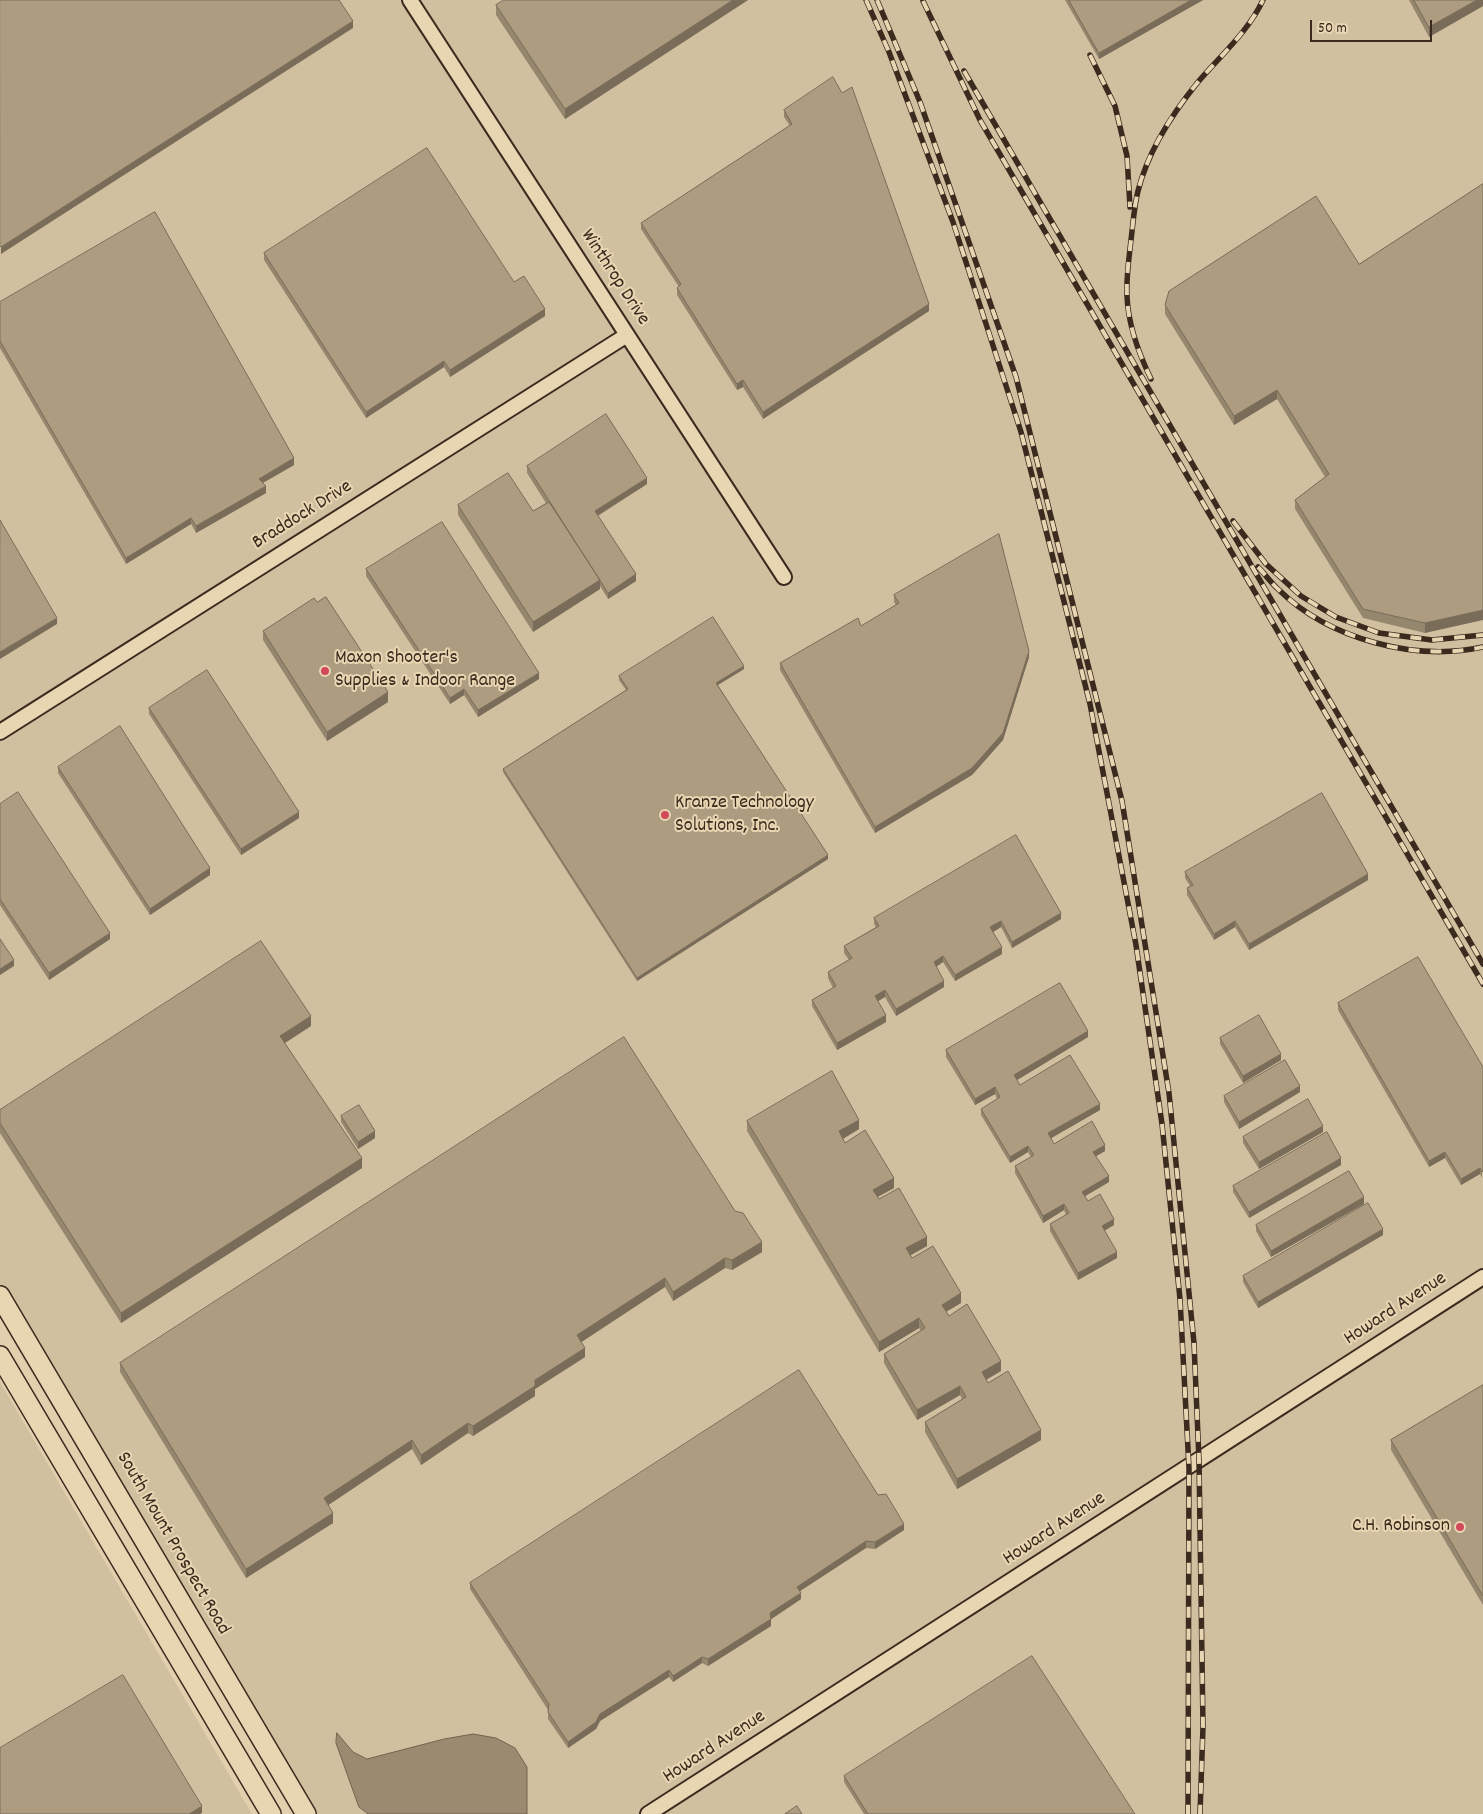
<!DOCTYPE html>
<html>
<head>
<meta charset="utf-8">
<style>
  body { margin:0 }
  #map { position:relative; width:1483px; height:1814px; overflow:hidden; background:#e1cfad; font-family:Dekko,sans-serif }
  canvas { display:block }
  .scale { position:absolute; left:1310px; top:20px; width:122px; height:22px; box-sizing:border-box; border:2px solid #3b2a1e; border-top:0; padding-left:6px; font-size:15px; line-height:18px; white-space:nowrap; color:#3b2a1e; -webkit-text-stroke:4px #e8d6b3; paint-order:stroke }
</style>
</head>
<body>
<div id="map">
<canvas width="1483" height="1814"></canvas>
<div class="scale">50 m</div>
</div>
<script>
const context = document.querySelector('canvas').getContext('2d');
context.lineJoin = 'round';
function paint(path, color) { context.fillStyle = color; context.fill(path, 'evenodd'); }
function strokePath(path, color, width, dash) { context.strokeStyle = color; context.lineWidth = width; context.lineCap = dash ? 'butt' : 'round'; context.setLineDash(dash || []); context.stroke(path); }
function label(font, color, halo, rows, align = 'center') {
  context.font = font + ' Dekko,sans-serif'; context.lineWidth = 4; context.setLineDash([]); context.textBaseline = 'middle'; context.strokeStyle = halo; context.fillStyle = color; for (const [text, x, y, turn = 0] of rows) {
    context.save(); context.translate(x, y); context.rotate((+turn || 0) * Math.PI / 180); context.textAlign = isNaN(turn) ? turn : align; if (halo) context.strokeText(text, 0, 0); context.fillText(text, 0, 0); context.restore();
  }
}
paint(new Path2D(`
  M0,0H1483V1814H311L0,1284Z
  M0,1382L252,1814H0Z`), '#d1c0a0');
const water = new Path2D(`
  M337,1733L353,1752L367,1759L444,1739L473,1734L496,1738L515,1748L527,1767V1814H368L359,1807L356,1799L336,1743Z`);
paint(water, '#9b8970');
strokePath(water, '#75634f', 1);
const minor = new Path2D(`
  M410,0L784,577
  M0,732L627,335
  M648,1814L1483,1277`);
const secondary = new Path2D(`
  M0,1296L306,1814
  M0,1356L271,1814`);
strokePath(minor, '#3b2a1e', 18);
strokePath(secondary, '#3b2a1e', 22);
strokePath(minor, '#e8d6b3', 14);
strokePath(secondary, '#e8d6b3', 19);
const rail = new Path2D(`
  M866,0L889,52L953,222L1021,432L1090,704L1136,945L1162,1124L1180,1299L1189,1468L1188,1814
  M877,0L920,102L1016,377L1122,801L1169,1093L1194,1343L1199,1460L1203,1726L1200,1814
  M923,1L980,120L1483,984
  M1090,55L1115,106L1127,156L1130,207
  M964,71L1483,964
  M1151,379C1139,354 1128,325 1127,296C1126,278 1129,258 1131,240C1133,224 1134,207 1138,191C1148,151 1172,114 1198,82C1221,55 1248,32 1263,0
  M1233,521L1266,564L1301,596L1336,617L1379,633L1432,640L1483,635
  M1258,567C1265,574 1271,583 1279,590C1329,639 1415,662 1483,647`);
strokePath(rail, '#3b2a1e', 5.5);
strokePath(rail, '#e8d6b3', 4, [11]);
paint(new Path2D(`
  M748,0L565,119L496,15V5Z
  M1065,0H1203L1099,59Z
  M1409,0H1483V6L1429,37Z
  M784,110L929,311L763,419L743,387L737,390L677,295V288L679,287L641,229V223L790,126L784,117Z
  M1483,184L1425,633L1363,618L1295,509V500L1325,477L1277,399L1234,425L1165,314V305L1359,264Z
  M264,253L514,282L545,316L450,377L444,367L366,418L264,260Z
  M0,302L294,465L263,483L266,493L196,533L191,524L126,564L0,348Z
  M527,466L647,484L598,516L636,581L608,599L600,586V589L533,632L458,515V505L533,511L546,503L527,473Z
  M366,569L539,679L478,717L464,695L450,704L366,576Z
  M894,595L1029,657L1003,740L972,775L875,833L780,670V663L861,626L896,605L894,602Z
  M263,631L388,702L327,741L263,640Z
  M744,669L718,685L828,859L637,981L503,772V769L626,690L619,680V676Z
  M149,708L299,818L241,855L149,714Z
  M58,767L210,875L150,915L58,773Z
  M0,804L110,939L49,980L0,905Z
  M1185,872L1368,880L1249,950L1235,927L1214,940L1187,895V888L1190,886L1185,878Z
  M874,918L1061,919L1012,948L1001,927L993,932L1002,954L955,981L943,962L936,967L944,987L896,1016L885,997L878,1001L886,1022L837,1050L812,1006V1000L833,988L828,978V972L849,960L844,953V946L876,927L874,924Z
  M1338,1003L1483,1067L1482,1178L1480,1174L1461,1185L1445,1158L1429,1167L1338,1010Z
  M311,1026L285,1043L362,1168L121,1323L0,1133V1110Z
  M1088,1037L1016,1080L1020,1085L1100,1110L1051,1138L1054,1144L1105,1151L1096,1156L1109,1182L1085,1196L1088,1201L1114,1225L1104,1231L1117,1258L1078,1280L1050,1231V1224L1066,1215L1064,1210L1043,1223L1015,1173V1166L1031,1157L1028,1152L1010,1163L981,1115V1109L997,1099L995,1094L975,1105L946,1057V1050Z
  M1220,1038L1281,1060L1243,1083L1220,1044Z
  M1300,1092L1239,1129L1224,1102V1096Z
  M341,1116L375,1138L358,1149L341,1122Z
  M747,1121L859,1129L843,1139L845,1143L894,1188L878,1197L879,1199L927,1246L910,1255L912,1258L961,1303L946,1312L949,1316L1001,1371L986,1380L988,1383L1041,1440L957,1489L925,1432V1422L962,1399L960,1395L917,1420L884,1363V1354L921,1331L919,1328L879,1352L747,1131Z
  M1323,1132L1259,1169L1243,1143V1137Z
  M1341,1165L1249,1218L1233,1192V1186Z
  M1364,1204L1271,1257L1256,1231V1225Z
  M735,1211L762,1252L732,1270L725,1268L673,1301L665,1287L581,1342L585,1357L535,1389V1396L473,1436L468,1433L421,1465L412,1449L328,1505L333,1523L246,1578L120,1372V1363Z
  M1383,1235L1258,1308L1243,1282V1276Z
  M1483,1385V1605L1391,1450V1440Z
  M878,1495L904,1530L875,1549L866,1548L800,1591L801,1599L771,1619V1626L708,1666L702,1663L673,1682L669,1677L600,1721L596,1729L568,1748L548,1719V1710L470,1589V1583Z
  M844,1776L1135,1814H864L844,1782Z`), '#95866e');
paint(new Path2D(`
  M733,0H748L565,119V109Z
  M1191,0H1203L1099,59V53Z
  M1477,0H1483V6L1429,37V27Z
  M353,21V28L1,254V247Z
  M929,304V311L763,419V412Z
  M545,309V316L450,377V370Z
  M444,361V367L366,418V412Z
  M743,380V387L737,390V384Z
  M1277,390V399L1234,425V416Z
  M294,458V465L259,485V479Z
  M647,478V484L595,517V511Z
  M266,486V493L196,533V526Z
  M191,518V524L126,564V558Z
  M636,574V581L608,599V593Z
  M600,580V589L533,632V622Z
  M1483,610V620L1425,633V623Z
  M57,618V624L0,659V652Z
  M1029,651V657L1003,740L972,775L875,833V827Z
  M744,666V669L716,686V683Z
  M539,673V679L478,717V710Z
  M464,689V695L450,704V698Z
  M388,692V702L327,741V732Z
  M299,812V818L241,855V849Z
  M828,855V859L637,981V978Z
  M210,868V875L150,915V909Z
  M1368,874V880L1249,950V944Z
  M1061,913V919L1012,948V942Z
  M1001,921V927L990,934V927Z
  M1235,921V927L1214,940V934Z
  M110,933V939L49,980V973Z
  M1002,947V954L955,981V975Z
  M943,956V962L934,968V962Z
  M14,960V966L0,975V969Z
  M944,981V987L896,1016V1009Z
  M885,990V997L875,1003V996Z
  M886,1015V1022L837,1050V1043Z
  M311,1016V1026L280,1046V1036Z
  M1088,1031V1037L1014,1082V1075Z
  M1281,1054V1060L1243,1083V1076Z
  M1300,1086V1092L1239,1129V1122Z
  M995,1087V1094L975,1105V1099Z
  M1100,1104V1110L1048,1140V1133Z
  M859,1120V1129L839,1141V1131Z
  M1323,1126V1132L1259,1169V1162Z
  M375,1131V1138L358,1149V1142Z
  M1105,1145V1151L1093,1158V1152Z
  M1028,1146V1152L1010,1163V1157Z
  M1445,1152V1158L1429,1167V1161Z
  M362,1158V1168L121,1323V1313Z
  M1341,1158V1165L1249,1218V1212Z
  M1480,1168V1174L1461,1185V1179Z
  M1109,1176V1182L1082,1198V1192Z
  M894,1178V1188L873,1199V1190Z
  M1364,1197V1204L1271,1257V1251Z
  M1064,1204V1210L1043,1223V1216Z
  M1114,1219V1225L1102,1232V1226Z
  M1383,1229V1235L1258,1308V1302Z
  M927,1237V1246L906,1258V1248Z
  M762,1242V1252L732,1270V1260Z
  M1117,1252V1258L1078,1280V1273Z
  M725,1258V1268L673,1301V1292Z
  M665,1278V1287L577,1345V1335Z
  M961,1293V1303L942,1314V1305Z
  M919,1318V1328L879,1352V1342Z
  M585,1348V1357L535,1389V1396L473,1436V1426L535,1380Z
  M1001,1361V1371L982,1382V1372Z
  M960,1386V1395L917,1420V1410Z
  M468,1423V1433L421,1465V1455Z
  M1041,1430V1440L957,1489V1479Z
  M412,1440V1449L324,1508V1498Z
  M333,1513V1523L246,1578V1569Z
  M904,1524V1530L875,1549V1542Z
  M866,1541V1548L797,1593V1587Z
  M801,1593V1599L770,1620V1613Z
  M771,1619V1626L708,1666V1659Z
  M702,1657V1663L673,1682V1676Z
  M669,1670V1677L600,1721L596,1729L568,1748V1742L600,1714Z
  M202,1806V1813L200,1814H189Z`), '#796d5a');
const building = new Path2D(`
  M0,0H339L353,21L1,247L0,246Z
  M504,0H733L565,109L496,5Z
  M1069,0H1191L1099,53Z
  M1414,0H1477L1429,27Z
  M833,77L842,93L852,87L929,304L763,412L743,380L737,384L677,288L681,284L641,223L792,124L784,110Z
  M427,148L514,282L524,276L545,309L450,370L444,361L366,412L264,253Z
  M1483,184V610L1425,623L1363,609L1295,500L1329,474L1277,390L1234,416L1165,305L1169,291L1316,196L1359,264Z
  M155,212L294,458L259,479L266,486L196,526L191,518L126,558L0,341V302Z
  M606,414L647,478L595,511L636,574L608,593L527,466Z
  M508,473L533,511L549,502L600,580L533,622L458,505Z
  M0,520L57,618L0,652Z
  M442,522L539,673L478,710L464,689L450,698L366,569Z
  M999,534L1029,651L1003,733L972,768L875,827L780,663L858,618L861,626L899,603L894,595Z
  M326,597L388,692L327,732L263,631L314,598L317,602Z
  M713,617L744,666L716,683L828,855L637,978L503,769L628,689L619,676Z
  M207,670L299,812L241,849L149,708Z
  M120,726L210,868L150,909L58,767Z
  M18,792L110,933L49,973L0,899V804Z
  M1322,793L1368,874L1249,944L1235,921L1214,934L1187,888L1193,885L1185,872Z
  M1016,835L1061,913L1012,942L1001,921L990,927L1002,947L955,975L943,956L934,962L944,981L896,1009L885,990L875,996L886,1015L837,1043L812,1000L836,986L828,972L852,958L844,946L879,926L874,918Z
  M0,939L14,960L0,969Z
  M261,941L311,1016L280,1036L362,1158L121,1313L0,1123V1110Z
  M1418,957L1483,1067V1171L1482,1172L1480,1168L1461,1179L1445,1152L1429,1161L1338,1003Z
  M1060,983L1088,1031L1014,1075L1020,1085L1070,1055L1100,1104L1048,1133L1054,1144L1092,1121L1105,1145L1093,1152L1109,1176L1082,1192L1088,1201L1100,1194L1114,1219L1102,1226L1117,1252L1078,1273L1050,1224L1069,1213L1064,1204L1043,1216L1015,1166L1034,1155L1028,1146L1010,1157L981,1109L1000,1097L995,1087L975,1099L946,1050Z
  M1259,1015L1281,1054L1243,1076L1220,1038Z
  M624,1037L735,1211L743,1213L762,1242L732,1260L725,1258L673,1292L665,1278L577,1335L585,1348L535,1380V1386L473,1426L468,1423L421,1455L412,1440L324,1498L333,1513L246,1569L120,1363Z
  M1285,1060L1300,1086L1239,1122L1224,1096Z
  M832,1071L859,1120L839,1131L845,1143L865,1130L894,1178L873,1190L879,1199L899,1188L927,1237L906,1248L912,1258L933,1246L961,1293L942,1305L949,1316L967,1304L1001,1361L982,1372L988,1383L1008,1371L1041,1430L957,1479L925,1422L966,1397L960,1386L917,1410L884,1354L925,1328L919,1318L879,1342L747,1121Z
  M1308,1099L1323,1126L1259,1162L1243,1137Z
  M359,1105L375,1131L358,1142L341,1116Z
  M1327,1132L1341,1158L1249,1212L1233,1186Z
  M1349,1171L1364,1197L1271,1251L1256,1225Z
  M1368,1203L1383,1229L1258,1302L1243,1276Z
  M799,1370L878,1495L886,1494L904,1524L875,1542L866,1541L797,1587L801,1593L770,1613L771,1619L708,1659L702,1657L673,1676L669,1670L600,1714L596,1722L568,1742L548,1712L549,1704L470,1583Z
  M1483,1385V1596L1391,1440Z
  M1032,1656L1135,1814H868L844,1776Z
  M123,1675L202,1806L189,1814H0V1748Z
  M797,1806L802,1814H785Z`);
paint(building, '#ad9c80');
strokePath(building, '#796d5a', 1);
for (const [x, y, r, color] of [
  [325,671,5,"#d1495b"],
  [665,815,5,"#d1495b"],
  [1460,1527,5,"#d1495b"]
]) { const dot = new Path2D(); dot.arc(x, y, r, 0, 2 * Math.PI); context.fillStyle = color; context.fill(dot); strokePath(dot, '#e8d6b3', 2); }
label('20px', '#3b2a1e', '#e8d6b3', [
  ["Winthrop Drive",614,278,57],
  ["Braddock Drive",303,516,-32],
  ["Howard Avenue",1396,1310,-33],
  ["Howard Avenue",1055,1530,-33],
  ["South Mount Prospect Road",172,1544,60],
  ["Howard Avenue",715,1748,-33]
]);
label('20px', '#3b2a1e', '#e8d6b3', [
  ["Maxon Shooter's",335,659],
  ["Supplies & Indoor Range",335,682],
  ["Kranze Technology",675,804],
  ["Solutions, Inc.",675,827],
  ["C.H. Robinson",1450,1527,"right"]
], 'left');
</script>
</body>
</html>
